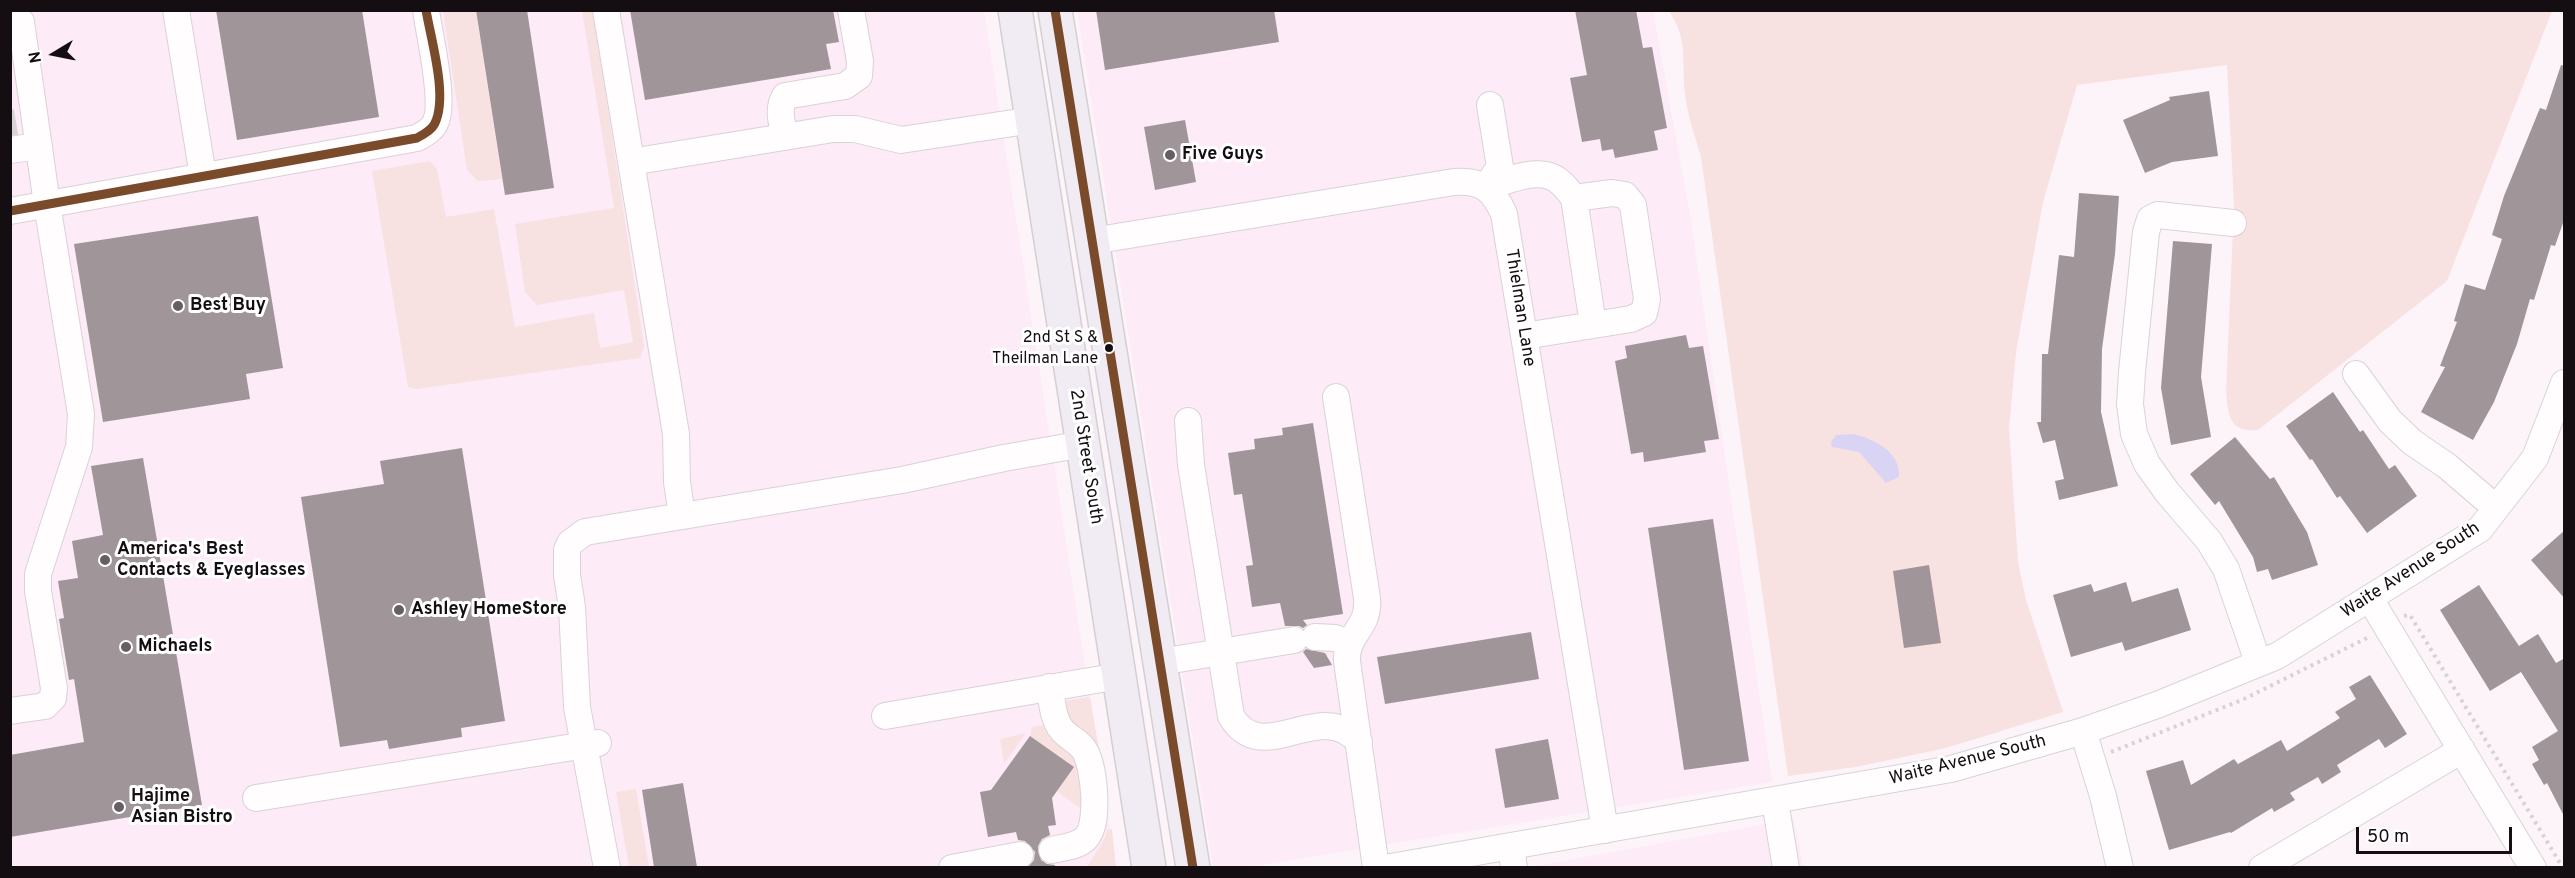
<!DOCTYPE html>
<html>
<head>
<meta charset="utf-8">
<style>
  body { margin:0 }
  #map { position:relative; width:2575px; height:878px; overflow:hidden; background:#fcf4f9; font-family:Overpass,sans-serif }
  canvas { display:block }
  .frame { position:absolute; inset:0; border:12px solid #140e13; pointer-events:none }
  .north { position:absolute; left:24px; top:24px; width:60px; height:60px; -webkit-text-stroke:4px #fff; paint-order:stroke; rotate:260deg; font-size:16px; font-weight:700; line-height:24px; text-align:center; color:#140e13 }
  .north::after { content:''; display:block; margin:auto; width:21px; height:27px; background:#140e13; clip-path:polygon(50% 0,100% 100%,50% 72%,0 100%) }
  .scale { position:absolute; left:2356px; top:827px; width:156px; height:27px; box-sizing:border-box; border:3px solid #140e13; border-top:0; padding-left:8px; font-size:18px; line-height:21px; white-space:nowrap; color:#140e13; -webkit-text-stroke:4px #fff; paint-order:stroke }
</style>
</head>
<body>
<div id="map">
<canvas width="2575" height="878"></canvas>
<div class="frame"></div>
<div class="north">N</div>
<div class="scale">50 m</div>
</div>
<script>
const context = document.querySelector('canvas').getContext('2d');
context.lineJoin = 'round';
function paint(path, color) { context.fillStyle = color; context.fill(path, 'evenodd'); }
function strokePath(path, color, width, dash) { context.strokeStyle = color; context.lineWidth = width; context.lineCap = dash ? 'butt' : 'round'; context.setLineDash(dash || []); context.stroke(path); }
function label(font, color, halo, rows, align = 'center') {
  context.font = font + ' Overpass,sans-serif'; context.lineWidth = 6; context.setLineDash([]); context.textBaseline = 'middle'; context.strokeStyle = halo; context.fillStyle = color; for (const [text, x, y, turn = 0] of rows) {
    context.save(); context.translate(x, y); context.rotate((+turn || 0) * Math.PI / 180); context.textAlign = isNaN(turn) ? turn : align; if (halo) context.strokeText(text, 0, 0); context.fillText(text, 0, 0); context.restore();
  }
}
paint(new Path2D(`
  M10,11H984L1116,867H11Z
  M1077,11H1653L1691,221L1772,782L1248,867H1213Z
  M1794,819L1803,867L1525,868Z`), '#fdebf7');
paint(new Path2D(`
  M443,11H476L502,179L478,181L467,170Z
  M582,11H593L644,346L640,358L416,389L408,387L372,171L430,161L437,169L446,217L494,209L515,327L594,313L600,348L633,342L624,290L537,305L525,292L515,224L614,208Z
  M1669,11H2552L2447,281L2258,430C2229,433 2228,415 2226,391L2234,206L2227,65L2077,85L2043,202L2016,352L2009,428L2018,562L2026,600L2063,712L1946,748L1856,767L1788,776L1701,157C1695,136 1687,115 1685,93C1681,59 1689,42 1669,11Z
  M1090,697L1099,750L1070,728L1064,701Z
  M1045,725L1076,751L1086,800L1080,808L1057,791L1073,767L1030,736L1032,727Z
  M1026,733L1004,764L1000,739Z
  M636,789L649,867H629L616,792Z
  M1112,829L1116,867H1087L1105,838L1107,830Z`), '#f8e1e1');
paint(new Path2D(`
  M1853,434C1873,438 1902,453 1899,477L1886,483L1859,452L1832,447L1831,442L1836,435Z`), '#dad4f4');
paint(new Path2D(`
  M216,10H362L379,117L237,140Z
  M476,10H527L554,188L505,195Z
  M630,10H833L839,42L826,44L831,69L645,100Z
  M1096,10H1274L1279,42L1105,70Z
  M1575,10H1636L1643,48L1652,47L1667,128L1654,131L1658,150L1615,158L1613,149L1602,151L1600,139L1582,142L1570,78L1587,75Z
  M2561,65L2565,66V217L2555,246L2551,245L2534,300L2530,299L2517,344L2494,402L2473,440L2421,412L2445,367L2440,366L2457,322L2454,321L2465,284L2485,290L2502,239L2492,235L2504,196L2540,108L2546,110Z
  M2209,91L2218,156L2172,162L2145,173L2123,120L2170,100L2169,97Z
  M1185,120L1196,182L1155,190L1144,127Z
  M2079,193L2119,196L2115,254L2102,349L2101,412L2118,486L2059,500L2055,481L2064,479L2055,440L2043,443L2037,422H2041L2042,354H2048L2059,255L2074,257Z
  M258,216L283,368L246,374L250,399L103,422L74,244Z
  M2173,241L2212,244L2201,377L2211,437L2171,445L2161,388Z
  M1686,335L1689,348L1703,346L1719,439L1704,441L1706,452L1644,462L1643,452L1631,454L1615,361L1627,358L1625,346Z
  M2333,392L2360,432L2363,430L2389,469L2395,465L2417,496L2367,533L2340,496L2337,498L2312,459L2310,460L2286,426Z
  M1313,423L1343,614L1303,620L1307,625L1303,628L1299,626H1285L1280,603L1252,607L1246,566L1253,565L1242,494L1234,495L1228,453L1255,449L1254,439L1283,435L1282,428Z
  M2235,437L2270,479L2274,477L2307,532L2318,565L2272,580L2268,569L2257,572L2253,557L2219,501L2215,505L2190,474Z
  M462,448L505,721L461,728L462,737L389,749L387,740L340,747L301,497L384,484L380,461Z
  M143,458L202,805L10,837V755L84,742L74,679L69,680L59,619L64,618L58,581L78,578L72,541L103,535L91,466Z
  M1713,519L1749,761L1684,770L1648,528Z
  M2565,530V599L2531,560Z
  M1929,565L1941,643L1904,648L1893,571Z
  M2126,582L2132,602L2178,588L2191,630L2125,651L2122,642L2071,657L2053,595L2091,584L2094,592Z
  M2479,585L2519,646L2538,634L2556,663L2565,658V818L2547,783L2544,785L2532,764L2539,760L2532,747L2558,731L2521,672L2490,691L2440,610Z
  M1531,632L1539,679L1385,704L1377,657Z
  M1306,649L1325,653L1332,665L1314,668L1303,652Z
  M2370,675L2407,734L2385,748L2379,739L2337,765L2341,772L2322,784L2318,777L2290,793L2295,800L2274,812L2272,808L2231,833L2230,832L2169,850L2146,771L2183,760L2191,785L2234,759L2238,764L2281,740L2287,751L2340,718L2335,712L2356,699L2349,687Z
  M1030,736L1074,767L1052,798L1056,825L1048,826L1050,835L1042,839L1038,846L1041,860L1047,864L1055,865V867H1028L1034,860L1035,852L1025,841L1018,840L1016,832L988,837L980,792L991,790Z
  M1548,739L1559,799L1505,808L1495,749Z
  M683,783L697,867H654L642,790Z`), '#a09599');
strokePath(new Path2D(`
  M10,123L16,122`), '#d9d2d6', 26, [26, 13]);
const minor = new Path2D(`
  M176,10L203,176
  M606,10L676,434L677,482L682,516
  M785,137C782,123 777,109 785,96L845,86L859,76L860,61L851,10
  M10,150L39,146
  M631,162L833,129H855L901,140L1033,120
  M1486,187C1508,181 1542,164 1561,183C1566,187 1570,193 1574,198L1612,193L1625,195L1633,205L1647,299L1644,313L1631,319L1524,336
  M1486,187L1500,167L1490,105
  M1574,198L1593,325
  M10,211L417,138C424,134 432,130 435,123C446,104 429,34 426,10
  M2233,223L2158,215L2150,219L2146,232L2132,372L2130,404L2134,434L2147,464L2167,492L2209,541L2226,569L2258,662
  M1092,241L1454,182C1482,180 1493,189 1504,214L1605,830
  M2356,374L2390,421L2412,442L2447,466L2496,508
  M1336,397L1367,598C1370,629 1346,632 1347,661L1376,868
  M1188,421L1191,465L1231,716C1262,770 1321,696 1359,742
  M2370,599L2533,868
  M1315,637L1335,638L1349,643
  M1160,662L1294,640
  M1050,687C1052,703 1053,724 1066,734C1073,740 1082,744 1086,753C1094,770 1100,823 1086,838C1077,847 1064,847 1052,850
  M10,711L45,706L53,698L54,688L38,591V574L79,447L81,414L47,204L21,22
  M885,716L1119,676
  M2083,731L2103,796L2120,868
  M256,798L598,743
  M1775,801L1786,868
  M1511,846L1514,868
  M607,868L577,707L572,607L567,575V550L570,543L585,532L902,480L1004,458L1083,444
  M952,868L1020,855
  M1385,868L1951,769L2083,731L2157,705L2277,656L2480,529L2535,458L2564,383
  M2262,868L2462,750`);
const highway = new Path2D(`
  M1015,10L1149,868
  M1055,10L1193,868`);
strokePath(minor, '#d9d2d7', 28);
strokePath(highway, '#d4d0d2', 36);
strokePath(new Path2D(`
  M2404,616L2410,615L2563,868
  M2111,752L2242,700L2367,638`), '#d5d3d4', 4, [3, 4.5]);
strokePath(minor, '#fffdfe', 26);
strokePath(highway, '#f1ebf4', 33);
strokePath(new Path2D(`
  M1055,10L1193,868
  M10,211L417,138C424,134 432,130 435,123C448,96 431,40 426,10`), '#7a4b2a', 9);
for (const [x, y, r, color] of [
  [1170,155,6,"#655e64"],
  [178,306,6,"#655e64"],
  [1109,348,5,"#140e13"],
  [105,560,6,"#655e64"],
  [399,610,6,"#655e64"],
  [126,647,6,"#655e64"],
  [119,807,6,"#655e64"]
]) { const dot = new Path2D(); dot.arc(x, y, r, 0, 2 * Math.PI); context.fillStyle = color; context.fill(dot); strokePath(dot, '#fff', 2); }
label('16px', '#140e13', '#fff', [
  ["2nd St S &",1098,339],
  ["Theilman Lane",1098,360]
], 'right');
label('bold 18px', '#140e13', '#fff', [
  ["Five Guys",1182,155],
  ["Best Buy",190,306],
  ["America's Best",117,550],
  ["Contacts & Eyeglasses",117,571],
  ["Ashley HomeStore",411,610],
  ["Michaels",138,647],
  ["Hajime",131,797],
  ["Asian Bistro",131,818]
], 'left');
label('18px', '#140e13', '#fff', [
  ["Thielman Lane",1519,308,81],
  ["2nd Street South",1085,457,81],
  ["Waite Avenue South",2411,571,-33],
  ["Waite Avenue South",1968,761,-14]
]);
</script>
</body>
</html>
